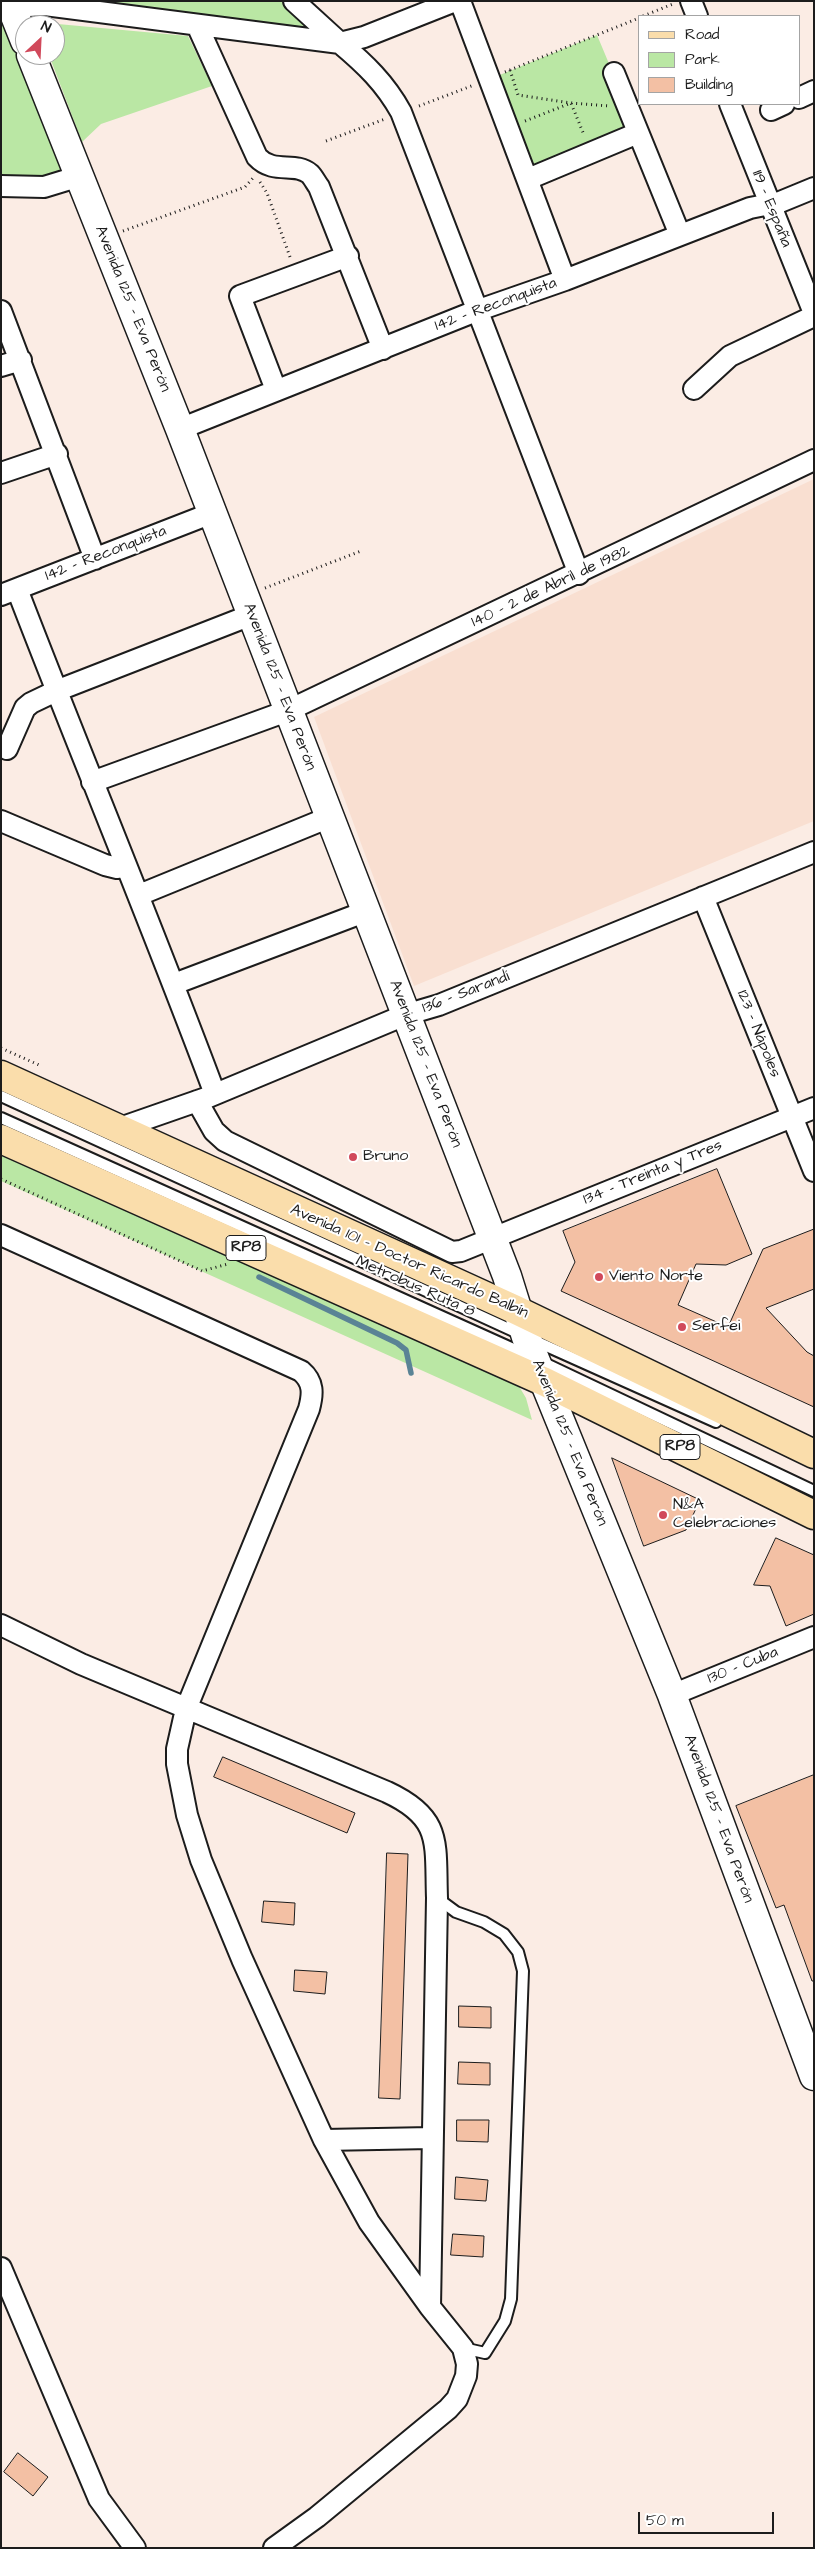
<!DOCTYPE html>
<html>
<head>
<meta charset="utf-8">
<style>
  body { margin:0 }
  #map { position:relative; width:815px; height:2549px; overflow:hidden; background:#fbece4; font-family:"Architects Daughter",sans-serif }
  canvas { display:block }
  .frame { position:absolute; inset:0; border:2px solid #1c1c1c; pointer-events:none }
  .legend { position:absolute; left:638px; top:15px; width:162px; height:90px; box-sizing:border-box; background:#fff; border:1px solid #a4a4a4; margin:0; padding:6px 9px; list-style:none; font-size:15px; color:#1c1c1c }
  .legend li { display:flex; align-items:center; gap:10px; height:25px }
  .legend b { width:25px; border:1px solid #a4a4a4 }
  .north { position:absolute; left:15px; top:15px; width:50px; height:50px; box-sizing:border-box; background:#fff; border:1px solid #a4a4a4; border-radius:50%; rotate:25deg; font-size:14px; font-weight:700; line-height:20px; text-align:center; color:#1c1c1c }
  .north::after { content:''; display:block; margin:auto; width:18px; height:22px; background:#d1495b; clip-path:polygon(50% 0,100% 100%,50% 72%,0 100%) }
  .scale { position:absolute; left:638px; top:2512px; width:136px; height:22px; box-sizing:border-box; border:2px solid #1c1c1c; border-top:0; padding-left:6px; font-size:15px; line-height:18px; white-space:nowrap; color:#1c1c1c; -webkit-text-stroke:4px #fff; paint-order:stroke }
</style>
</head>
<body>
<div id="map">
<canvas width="815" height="2549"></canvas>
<div class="frame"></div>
<ul class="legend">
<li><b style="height:6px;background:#faddab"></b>Road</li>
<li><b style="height:14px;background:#bae7a4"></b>Park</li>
<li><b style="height:14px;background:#f3c0a4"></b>Building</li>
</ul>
<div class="north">N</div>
<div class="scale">50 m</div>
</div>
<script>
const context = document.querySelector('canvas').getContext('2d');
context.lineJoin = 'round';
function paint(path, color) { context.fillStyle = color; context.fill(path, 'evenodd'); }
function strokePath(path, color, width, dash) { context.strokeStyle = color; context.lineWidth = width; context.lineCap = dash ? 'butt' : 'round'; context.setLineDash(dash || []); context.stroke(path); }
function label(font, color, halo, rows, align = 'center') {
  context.font = font + ' "Architects Daughter",sans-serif'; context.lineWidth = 4; context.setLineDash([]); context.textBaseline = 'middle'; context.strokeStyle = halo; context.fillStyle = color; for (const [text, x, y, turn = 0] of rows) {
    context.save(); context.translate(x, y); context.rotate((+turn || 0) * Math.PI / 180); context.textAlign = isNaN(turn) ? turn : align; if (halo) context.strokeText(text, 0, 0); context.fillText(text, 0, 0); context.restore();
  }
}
paint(new Path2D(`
  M814,479V821L414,986L314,717Z`), '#f9dfd1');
paint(new Path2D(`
  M71,1H285L318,33Z
  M1,6L63,170L42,181L1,179Z
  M36,22L188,36L212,86L101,124L82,142L49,55H55V25H38Z
  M597,35L638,133L528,179L490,79Z
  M1,1153L517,1383L526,1398L532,1420L1,1181Z`), '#bae7a4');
strokePath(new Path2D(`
  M259,1277L397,1343L406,1350L411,1373`), '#5a8395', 5.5);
const building = new Path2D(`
  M717,1169L752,1254L726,1265L696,1264L678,1305L728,1327L763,1249L814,1229V1289L766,1308L807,1352L814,1356V1407L561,1291L575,1262L563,1231Z
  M612,1458L700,1500L686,1530L644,1546Z
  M776,1538L814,1555V1614L786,1626L770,1586L754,1585Z
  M223,1757L355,1813L347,1833L214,1777Z
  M814,1775V1981H812L784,1905L776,1908L736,1806Z
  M387,1853L408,1854L400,2099L379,2098Z
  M264,1901L295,1903L294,1925L262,1922Z
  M295,1970L327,1972L325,1994L294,1991Z
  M459,2006L491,2007V2028L459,2027Z
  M459,2062L490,2063V2085L458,2084Z
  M457,2120H489L488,2142L457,2141Z
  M456,2177L488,2180L486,2201L455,2199Z
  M453,2234L484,2236L483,2257L451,2255Z
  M18,2453L48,2477L33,2496L4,2472Z`);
paint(building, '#f3c0a4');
strokePath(building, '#1c1c1c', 1);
const lane = new Path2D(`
  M1,1096L520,1334
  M1,1118L529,1356
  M533,1340L716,1422
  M542,1362L814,1491
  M437,1898L456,1912L484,1922L504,1934L518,1952L523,1971L511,2299L505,2321L485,2353L463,2348`);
const street = new Path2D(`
  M294,1L340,43L364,37L455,1
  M460,1L565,280
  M691,1L697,16
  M12,7L45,5L340,43C365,64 385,83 401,112L579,574
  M197,25L257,157C274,175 295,161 310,174C313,177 316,183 319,187L383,349
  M614,73L680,235
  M799,98L814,91
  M730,104L814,313
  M771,110L784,104
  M528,179L638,133
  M1,186L44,187L80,176
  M1,311L95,559
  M1,366L21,360
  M694,389L730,356L814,316
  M276,390L240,296L348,256
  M180,429L476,311L565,280L750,208L780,202L814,188
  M1,473L57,454
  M17,589C82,758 152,925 215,1094
  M1,595L212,513
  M7,749L25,708L31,703L56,691L251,615
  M92,782L287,711L814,460
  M1,821L105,865L117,868L126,866
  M139,895L330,817
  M703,897L814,1171
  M174,984L367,911
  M197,1101L214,1131L225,1141L452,1252L461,1251L814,1108
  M117,1129L206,1098L405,1015L439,1005L814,852
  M1,1235L301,1371C314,1382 313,1394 309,1409L186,1709L177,1749V1764L187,1815L201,1860L242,1959L324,2140L369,2222L430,2307L463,2348L467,2364L466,2376L457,2399L448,2409L317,2517L274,2548
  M1,1625L81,1664L387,1792C443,1818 435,1843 437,1898L430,2307
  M672,1695L814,1637
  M324,2140L431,2138
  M1,2268L99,2499L135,2548`);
const secondary = new Path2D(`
  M9,1L25,41
  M31,55L180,429L507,1276L526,1337L672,1695L814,2076`);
const primary = new Path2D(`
  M1,1075L516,1310L814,1454
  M1,1139L545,1382L814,1515`);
strokePath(lane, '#1c1c1c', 14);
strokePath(street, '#1c1c1c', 24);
strokePath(secondary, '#1c1c1c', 31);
strokePath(primary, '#1c1c1c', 31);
strokePath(new Path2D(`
  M643,16L673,4
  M510,70L518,95L571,103L609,106
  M505,72L639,18
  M419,106L474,85
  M525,121L571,103L584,135
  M326,141L385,119
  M260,182L267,193L290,257
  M123,231L245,187L254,177
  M265,588L361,551
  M1,1048L39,1065
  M1,1179L202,1271L228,1264`), '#1c1c1c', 3, [1, 4]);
strokePath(lane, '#fff', 10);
strokePath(street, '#fff', 20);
strokePath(secondary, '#fff', 28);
strokePath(primary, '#faddab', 28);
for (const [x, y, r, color] of [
  [353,1157,5,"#d1495b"],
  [599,1277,5,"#d1495b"],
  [682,1327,5,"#d1495b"],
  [663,1515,5,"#d1495b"]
]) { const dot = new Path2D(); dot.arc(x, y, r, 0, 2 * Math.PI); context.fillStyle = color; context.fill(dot); strokePath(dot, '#fff', 2); }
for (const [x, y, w] of [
  [246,1248,40],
  [680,1447,40]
]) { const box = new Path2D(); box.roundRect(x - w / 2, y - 12.5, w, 25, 4); context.fillStyle = '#fff'; context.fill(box); strokePath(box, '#1c1c1c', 1); }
label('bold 15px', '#1c1c1c', null, [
  ["RP8",246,1248],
  ["RP8",680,1447]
]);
label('16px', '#1c1c1c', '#fff', [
  ["119 - España",771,209,68],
  ["142 - Reconquista",496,305,-20],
  ["Avenida 125 - Eva Perón",132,309,68],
  ["142 - Reconquista",106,554,-21],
  ["140 - 2 de Abril de 1982",551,587,-25],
  ["Avenida 125 - Eva Perón",279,687,69],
  ["136 - Sarandí",466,993,-21],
  ["123 - Nápoles",758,1034,68],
  ["Avenida 125 - Eva Perón",425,1064,69],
  ["134 - Treinta y Tres",653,1173,-22],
  ["Avenida 101 - Doctor Ricardo Balbín",409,1262,24],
  ["Metrobus Ruta 8",415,1287,24],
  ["Avenida 125 - Eva Perón",569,1443,68],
  ["130 - Cuba",743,1666,-22],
  ["Avenida 125 - Eva Perón",718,1819,70]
]);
label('16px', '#1c1c1c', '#fff', [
  ["Bruno",363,1157],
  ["Viento Norte",609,1277],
  ["Serfei",692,1327],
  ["N&A",673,1506],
  ["Celebraciones",673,1524]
], 'left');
</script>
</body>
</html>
